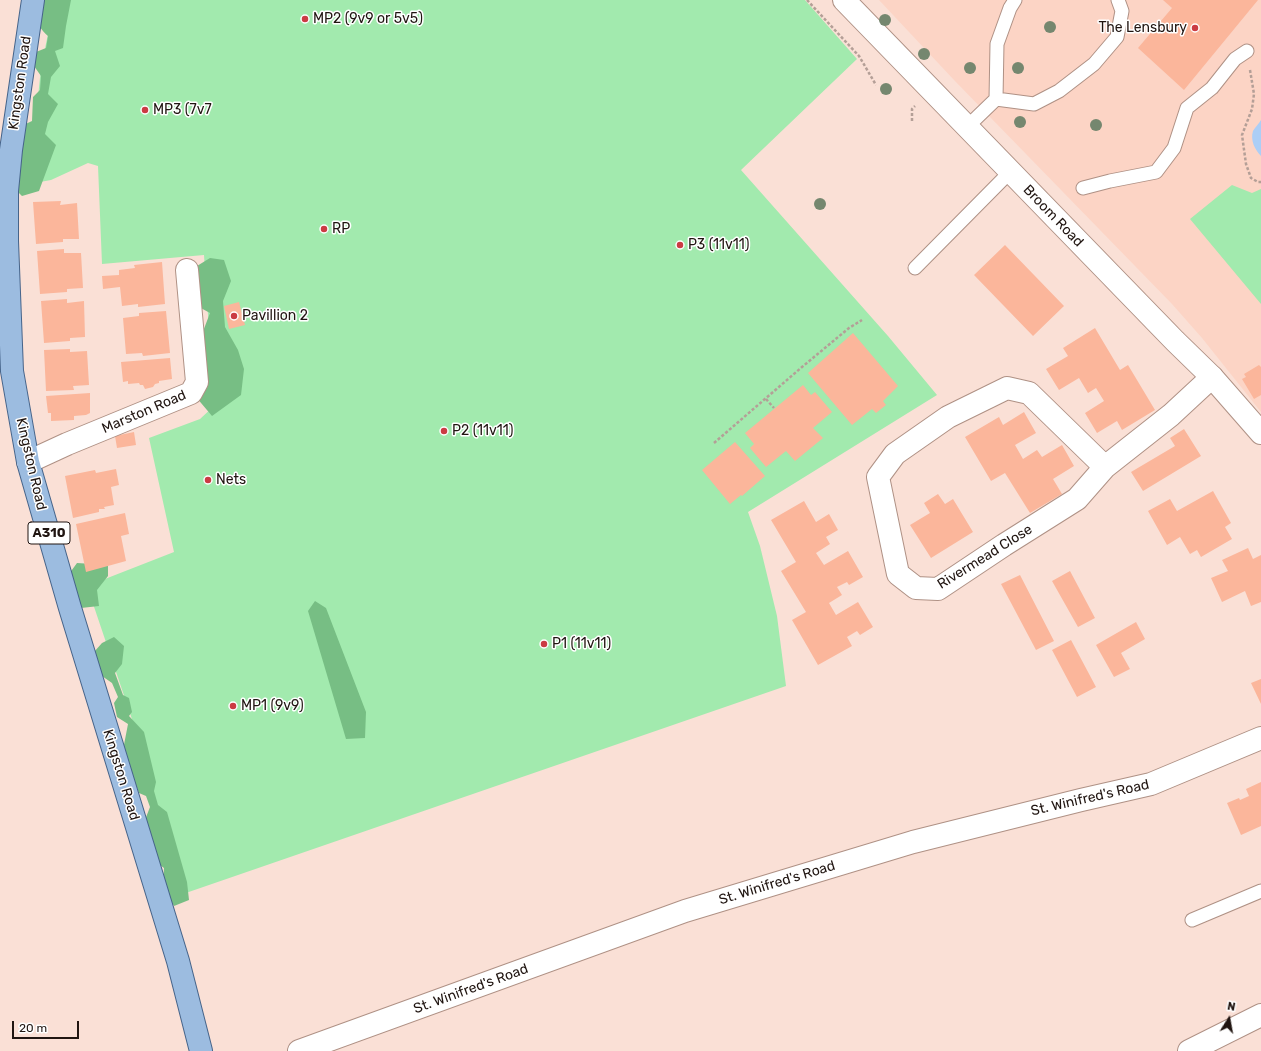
<!DOCTYPE html>
<html>
<head>
<meta charset="utf-8">
<style>
  body { margin:0 }
  #map { position:relative; width:1261px; height:1051px; overflow:hidden; background:#fae0d6; font-family:Rubik,sans-serif }
  canvas { display:block }
  .north { position:absolute; left:1209px; top:999px; width:40px; height:40px; -webkit-text-stroke:3px #fff; paint-order:stroke; rotate:11deg; font-size:11px; font-weight:700; line-height:16px; text-align:center; color:#201511 }
  .north::after { content:''; display:block; margin:auto; width:14px; height:18px; background:#201511; clip-path:polygon(50% 0,100% 100%,50% 72%,0 100%) }
  .scale { position:absolute; left:12px; top:1021px; width:67px; height:18px; box-sizing:border-box; border:2px solid #201511; border-top:0; padding-left:5px; font-size:12px; line-height:14px; white-space:nowrap; color:#201511; -webkit-text-stroke:3px #fff; paint-order:stroke }
</style>
</head>
<body>
<div id="map">
<canvas width="1261" height="1051"></canvas>
<div class="north">N</div>
<div class="scale">20 m</div>
</div>
<script>
const context = document.querySelector('canvas').getContext('2d');
context.lineJoin = 'round';
function paint(path, color) { context.fillStyle = color; context.fill(path, 'evenodd'); }
function strokePath(path, color, width, dash) { context.strokeStyle = color; context.lineWidth = width; context.lineCap = dash ? 'butt' : 'round'; context.setLineDash(dash || []); context.stroke(path); }
function label(font, color, halo, rows, align = 'center') {
  context.font = font + ' Rubik,sans-serif'; context.lineWidth = 3; context.setLineDash([]); context.textBaseline = 'middle'; context.strokeStyle = halo; context.fillStyle = color; for (const [text, x, y, turn = 0] of rows) {
    context.save(); context.translate(x, y); context.rotate((+turn || 0) * Math.PI / 180); context.textAlign = isNaN(turn) ? turn : align; if (halo) context.strokeText(text, 0, 0); context.fillText(text, 0, 0); context.restore();
  }
}
paint(new Path2D(`
  M879,0H1261V412L1202,338L1172,304L954,80Z`), '#fcd4c5');
paint(new Path2D(`
  M55,0H805L857,59L741,170L888,336L937,395L748,512L760,546L777,616L786,686L180,895L137,734L87,586L174,552L149,438L200,419L214,406L204,255L102,264L98,166L88,163L51,180L29,184L41,68Z
  M1232,185L1252,193L1261,189V304L1190,219Z`), '#a2eaae');
paint(new Path2D(`
  M32,0H71L66,26L63,48L55,51L60,66L51,77L48,94L58,104L48,122L45,134L56,145L39,191L22,196L12,186L15,129L32,121L33,97L40,90L41,76L34,66L36,52L46,48L48,36C36,25 34,16 32,0Z
  M210,258L224,260L231,281L223,301L225,327L238,350L244,369L241,395L212,416L196,397L202,334L210,313L199,307L197,266Z
  M77,563L108,565V576L97,590L99,606L81,608L69,574Z
  M315,601L326,608L366,712L365,738L346,739L308,611Z
  M114,637L124,646L122,664L115,673L123,695L129,698L132,712L129,716L144,732L156,782L154,791L158,805L167,812L187,882L189,900L174,906L163,887L164,868L157,863L143,825L150,807L146,796L139,793L123,750L128,724L117,717L114,703L118,697L112,683L102,676L94,652L102,643Z`), '#77be84');
paint(new Path2D(`
  M1261,120V156C1255,150 1250,140 1253,131C1255,127 1259,124 1261,120Z`), '#accef6');
paint(new Path2D(`
  M1163,0H1258L1184,90L1138,48L1172,8Z
  M61,201L60,205L77,203L79,239H63V242L36,244L33,202Z
  M1005,245L1064,306L1033,336L974,275Z
  M64,249V253H81L83,288L67,289V292L40,294L37,251Z
  M162,262L165,304L138,307V304L122,306L120,287L103,289L102,276L119,275V270L135,268L134,265Z
  M67,299V303L84,301L85,337L70,338V341L44,343L41,301Z
  M239,302L245,325L229,329L224,306Z
  M166,311L170,353L143,356L142,353L126,354L123,318L139,316V313Z
  M1095,328L1120,370L1128,365L1155,410L1122,430L1117,421L1097,433L1085,413L1104,401L1096,388L1088,393L1079,378L1059,390L1046,369L1068,356L1063,348Z
  M853,333L898,386L883,401L886,405L876,413L872,409L852,425L808,373Z
  M70,349V352L87,351L89,385L73,386L74,390L46,391L44,350Z
  M170,358L172,379L159,381V383L155,384L153,387L145,389L143,385H140L139,383L128,384V381L123,382L121,362Z
  M1259,365L1261,367V395L1254,399L1242,379L1246,377L1244,374Z
  M803,385L811,395L815,392L832,412L813,428L823,438L795,461L786,451L766,467L750,448L754,444L745,433Z
  M90,393V413L86,415L74,416V420L51,421V413H48L46,396Z
  M1024,412L1036,433L1015,445L1023,459L1037,450L1042,457L1062,445L1074,466L1053,479L1062,494L1030,513L1005,473L991,481L965,437L999,417L1003,425Z
  M1184,429L1201,456L1143,491L1131,472L1175,446L1170,438Z
  M134,432L136,445L117,448L115,436Z
  M735,442L765,476L742,496L741,495L730,504L702,470Z
  M116,469L119,485L111,487L114,505L104,507L105,509H99V512L73,518L65,476L95,470L96,473Z
  M1213,491L1231,523L1225,527L1232,539L1201,557L1197,550L1190,554L1180,537L1167,545L1148,511L1170,499L1177,511Z
  M938,494L945,504L953,499L973,532L931,558L910,525L930,513L924,503Z
  M804,501L816,522L829,514L838,530L826,537L830,544L816,553L824,565L848,551L863,577L849,585L847,582L837,587L842,595L829,603L836,615L858,602L873,627L860,635L857,631L847,637L852,646L818,665L792,620L806,612L781,571L796,562L771,520Z
  M125,513L129,534L121,536L126,561L86,572L76,524Z
  M1248,548L1253,559L1261,555V602L1251,606L1245,591L1222,602L1211,578L1228,571L1222,560Z
  M1070,571L1095,618L1078,627L1052,581Z
  M1020,575L1054,641L1036,650L1001,584Z
  M1136,622L1145,639L1121,653L1130,669L1114,677L1096,645Z
  M1071,640L1096,687L1077,697L1052,650Z
  M1261,679V704L1251,683Z
  M1261,782V826L1241,835L1227,803L1239,798L1240,800L1249,796L1246,789Z`), '#fbb69b');
const service = new Path2D(`
  M996,99L1034,104L1059,91L1094,64L1117,37L1122,11L1118,0
  M967,127L996,99L997,44L1010,8L1015,0
  M1083,188L1110,181L1156,172L1174,148L1187,108L1212,88L1235,59L1247,51
  M915,268L1010,172
  M1192,920L1261,891`);
const minor = new Path2D(`
  M28,462L67,444L191,393L197,382L187,270
  M1105,467L1029,393L1007,388L948,417L895,454L878,477L898,574L916,588L938,589L1004,545L1077,499L1105,467L1171,415L1212,377
  M299,1051L685,911L913,842L1081,800L1151,784L1261,738
  M1189,1051L1261,1015`);
const tertiary = new Path2D(`
  M844,0L1175,341L1212,377L1261,433`);
const primary = new Path2D(`
  M33,0L11,150L7,191V241L12,371L28,462L70,608L178,961L201,1051`);
strokePath(service, '#af9185', 15);
strokePath(minor, '#af9185', 24);
strokePath(tertiary, '#af9185', 24);
strokePath(primary, '#46648a', 24);
strokePath(new Path2D(`
  M807,0L859,56L876,85
  M1250,70L1254,94L1252,109L1242,135L1246,164L1251,178L1258,182H1261
  M912,121V109L915,106
  M766,399L774,408
  M714,443L802,367L849,328L862,320`), '#b49f97', 2.5, [3, 2]);
strokePath(service, '#fff', 13);
strokePath(minor, '#fff', 22);
strokePath(tertiary, '#fff', 22);
strokePath(primary, '#9cbce0', 22);
context.fillStyle = '#75876f';
for (const [x, y] of [
  [885,20],
  [1050,27],
  [924,54],
  [970,68],
  [1018,68],
  [886,89],
  [1020,122],
  [1096,125],
  [820,204]
]) { context.beginPath(); context.arc(x, y, 6, 0, 2 * Math.PI); context.fill(); }
for (const [x, y, r, color] of [
  [305,19,4,"#cb3b43"],
  [1195,28,4,"#cb3b43"],
  [145,110,4,"#cb3b43"],
  [324,229,4,"#cb3b43"],
  [680,245,4,"#cb3b43"],
  [234,316,4,"#cb3b43"],
  [444,431,4,"#cb3b43"],
  [208,480,4,"#cb3b43"],
  [544,644,4,"#cb3b43"],
  [233,706,4,"#cb3b43"]
]) { const dot = new Path2D(); dot.arc(x, y, r, 0, 2 * Math.PI); context.fillStyle = color; context.fill(dot); strokePath(dot, '#fff', 1.5); }
for (const [x, y, w] of [
  [49,533,42]
]) { const box = new Path2D(); box.roundRect(x - w / 2, y - 11, w, 22, 3); context.fillStyle = '#fff'; context.fill(box); strokePath(box, '#201511', 1); }
label('bold 13px', '#201511', null, [
  ["A310",49,533]
]);
label('14px', '#201511', '#fff', [
  ["MP2 (9v9 or 5v5)",313,19],
  ["The Lensbury",1187,28,"right"],
  ["MP3 (7v7",153,110],
  ["RP",332,229],
  ["P3 (11v11)",688,245],
  ["Pavillion 2",242,316],
  ["P2 (11v11)",452,431],
  ["Nets",216,480],
  ["P1 (11v11)",552,644],
  ["MP1 (9v9)",241,706]
], 'left');
label('14px', '#201511', '#fff', [
  ["Kingston Road",20,83,-82],
  ["Broom Road",1053,216,46],
  ["Marston Road",144,412,-23],
  ["Kingston Road",31,464,77],
  ["Rivermead Close",985,557,-32],
  ["Kingston Road",121,775,73],
  ["St. Winifred's Road",1090,798,-13],
  ["St. Winifred's Road",777,883,-17],
  ["St. Winifred's Road",471,989,-20]
]);
</script>
</body>
</html>
